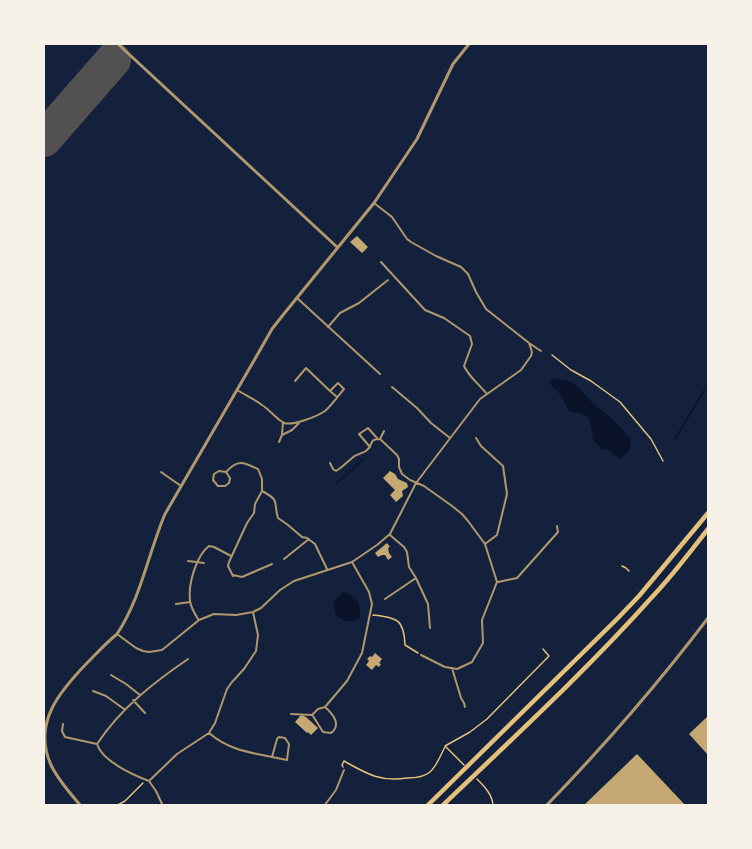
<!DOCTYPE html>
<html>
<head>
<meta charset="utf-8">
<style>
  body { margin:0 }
  #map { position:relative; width:752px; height:849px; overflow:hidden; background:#14213d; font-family:Arial,sans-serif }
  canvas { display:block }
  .frame { position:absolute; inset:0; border:45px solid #f6f1e7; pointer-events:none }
</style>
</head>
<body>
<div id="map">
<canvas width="752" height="849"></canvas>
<div class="frame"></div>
</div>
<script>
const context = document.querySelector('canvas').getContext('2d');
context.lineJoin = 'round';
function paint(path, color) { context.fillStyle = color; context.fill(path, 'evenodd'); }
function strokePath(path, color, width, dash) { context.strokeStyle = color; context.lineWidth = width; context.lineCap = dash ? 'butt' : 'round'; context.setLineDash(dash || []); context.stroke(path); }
paint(new Path2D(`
  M552,379C557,380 563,379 567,380C580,385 586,398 596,406C609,415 620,427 631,439L629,451L620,459L609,450L601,449L593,439L589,418L581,413L569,411L558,391L552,387L550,382Z
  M343,592C358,596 361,604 360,618C349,623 344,622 335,614L334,602Z`), '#0b132b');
strokePath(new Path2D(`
  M675,439L708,384
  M337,483L364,459`), '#0b132b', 1.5);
strokePath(new Path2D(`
  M44,139L113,60`), '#525050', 36);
paint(new Path2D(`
  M357,236L368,247L362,253L350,242Z
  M390,471L395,474L398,479L407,483L408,487L402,491L403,496L396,502L390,495L395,490L383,478Z
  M387,543L390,547L388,548L389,553L392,557L388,560L385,555H382L378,557L375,553Z
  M375,653L382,659L379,663L381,664L379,667L376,665L372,670L366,665L369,661L367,659L370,656L372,657Z
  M301,715L306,717L318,728L311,735L308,732L307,733L295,722Z
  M708,716V755L689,734Z
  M637,754L686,806H583Z`), '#c6a872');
strokePath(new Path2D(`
  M552,355L571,370L591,381L620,402L651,439L663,461
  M622,566L626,568L629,571
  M373,615C396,618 404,618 405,645L418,653
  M445,746L470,732L487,719L549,656L543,649
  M446,747L464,765
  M343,767L342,765L344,761C367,774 380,782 407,778C415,778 424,777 430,772C437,766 441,754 445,747
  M477,779C484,786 493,795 493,806
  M116,806L125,801L143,783`), '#e5c07b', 1.5);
strokePath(new Path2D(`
  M381,262L425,310L444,318L470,336L472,344L464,366C469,377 479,384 486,393
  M297,298L380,374
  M328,327L340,313L359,303L388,280
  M529,343L541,351
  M295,381L306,368L330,391
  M392,387L417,408L431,423L450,438
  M237,390C245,395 254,399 262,405C270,410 276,419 284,423C293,426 318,416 325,411C332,405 338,396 344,389L338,383L330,391L337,397
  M283,422L282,435L292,430L299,423
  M476,438L481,446L503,466L507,494L497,535L485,544
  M380,439L384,431
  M279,442L282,435
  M370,447L359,434L368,428L377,438
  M330,463L333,469L336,471C343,467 346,463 352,458C356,454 361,454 366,451C374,445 368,439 380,439L397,455L399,459V467L402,474L410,480L424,486L452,506L462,514L468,521L485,544L497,582L482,620L483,643L472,662L457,669L445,667L421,655
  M161,472L181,486
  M226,472L230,478L229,483L225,486H218L213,480L214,474L219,471L226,472C238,459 243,462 258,469L262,479V491
  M284,559L309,539
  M188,561L204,563
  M233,575L242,577L272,564
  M233,576L228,566L229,562L247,523L254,513L255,504L262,491C281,501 273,502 278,518L288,525L302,537L307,538L315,544L327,569
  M416,578L428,604L430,628
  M498,582L517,578L558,532L557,526
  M385,599L416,578L409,567L407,552L404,547L390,535
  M176,604L190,602
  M198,619C195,614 191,608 190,601C188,584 196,556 209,546L214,547L231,556
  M117,634L136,648L143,651L149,652L162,650L199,620L214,614L236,615L253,612L261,608L280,590L294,581L352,562L377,545L390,534L416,483L480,399L521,370L531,356L532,352L529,343L486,309L476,292L468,274L461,267L436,256L411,242L407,239L392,217L374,203
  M452,668L461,698L464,703L465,707
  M111,675L126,684L140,695
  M93,691L106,696L124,709
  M133,700L145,713
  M291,714L312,715L318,709L325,707L347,681L362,653L372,604L369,592L352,562
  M313,716L323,732L331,733C342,725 333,714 325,707
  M63,724L62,731L65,737L97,744
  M209,733C229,750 248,752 272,757L277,739L279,737L285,738L289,744L287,760L272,757
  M149,781L177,754L209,733L215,723L227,689L232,682L244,669L256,651L258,635L253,612
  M149,781C133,775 102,761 97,744C121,708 153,683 188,659
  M149,781L156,791L163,806
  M324,806L336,790L344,770`), '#b1986c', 2);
strokePath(new Path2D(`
  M118,44L337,247
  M81,806C70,793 58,780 51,765C32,723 60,691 87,663C97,653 106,643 117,634C141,598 148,554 165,514L252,364L272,329L283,315L374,203L417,139L453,64L469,44
  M546,806C604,746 658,684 708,618`), '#b1986c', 3);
strokePath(new Path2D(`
  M427,806L617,619L639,596L708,513
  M442,806C514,737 587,670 653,596C673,575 690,552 708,529`), '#e5c07b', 4.5);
</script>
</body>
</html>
